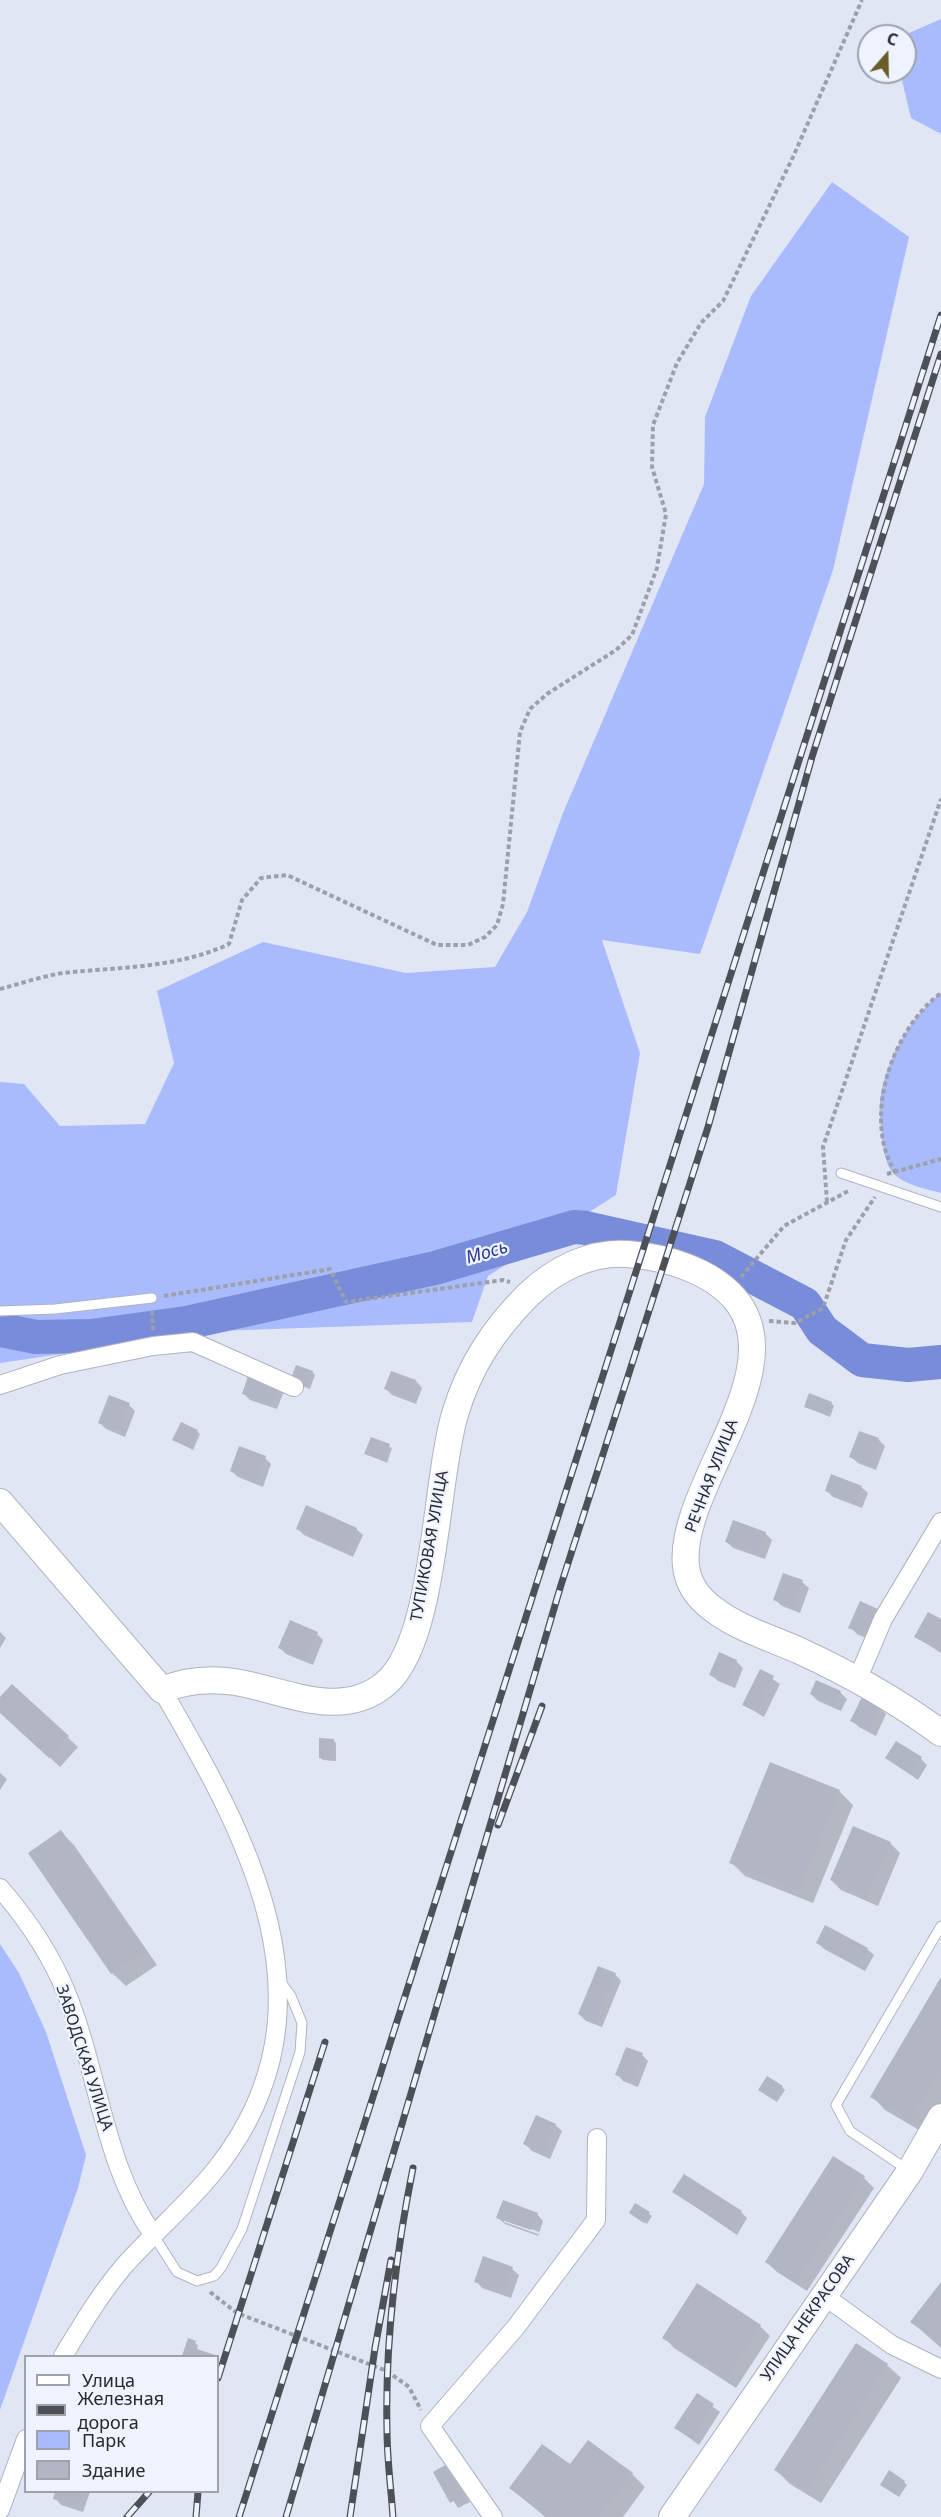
<!DOCTYPE html>
<html>
<head>
<meta charset="utf-8">
<style>
  body { margin:0 }
  #map { position:relative; width:941px; height:2517px; overflow:hidden; background:#e1e6f4; font-family:"Noto Sans",sans-serif }
  canvas { display:block }
  .legend { position:absolute; left:24px; top:2355px; width:195px; height:138px; box-sizing:border-box; background:#eff3ff; border:2px solid #9fa2ab; margin:0; padding:8px 10px; list-style:none; font-size:18px; color:#26282d }
  .legend li { display:flex; align-items:center; gap:12px; height:30px }
  .legend b { width:30px; border:2px solid #9fa2ab }
  .north { position:absolute; left:857px; top:24px; width:60px; height:60px; box-sizing:border-box; background:#eff3ff; border:2px solid #9fa2ab; border-radius:50%; rotate:20deg; font-size:16px; font-weight:700; line-height:24px; text-align:center; color:#26282d }
  .north::after { content:''; display:block; margin:auto; width:21px; height:27px; background:#6c5c29; clip-path:polygon(50% 0,100% 100%,50% 72%,0 100%) }
</style>
</head>
<body>
<div id="map">
<canvas width="941" height="2517"></canvas>
<ul class="legend">
<li><b style="height:8px;background:#fff"></b>Улица</li>
<li><b style="height:8px;background:#4d5057"></b>Железная дорога</li>
<li><b style="height:16px;background:#a9bbfc"></b>Парк</li>
<li><b style="height:16px;background:#b1b5c4"></b>Здание</li>
</ul>
<div class="north">С</div>
</div>
<script>
const context = document.querySelector('canvas').getContext('2d');
context.lineJoin = 'round';
function paint(path, color) { context.fillStyle = color; context.fill(path, 'evenodd'); }
function strokePath(path, color, width, dash) { context.strokeStyle = color; context.lineWidth = width; context.lineCap = dash ? 'butt' : 'round'; context.setLineDash(dash || []); context.stroke(path); }
function label(font, color, halo, rows, align = 'center') {
  context.font = font + ' "Noto Sans",sans-serif'; context.lineWidth = 4.5; context.setLineDash([]); context.textBaseline = 'middle'; context.strokeStyle = halo; context.fillStyle = color; for (const [text, x, y, turn = 0] of rows) {
    context.save(); context.translate(x, y); context.rotate((+turn || 0) * Math.PI / 180); context.textAlign = isNaN(turn) ? turn : align; if (halo) context.strokeText(text, 0, 0); context.fillText(text, 0, 0); context.restore();
  }
}
paint(new Path2D(`
  M941,19V134L911,118L900,72H905V36H902Z
  M832,182L909,237L833,570L700,954L602,940L640,1053L616,1195L488,1276L472,1322L216,1331L0,1363V1082L24,1084L60,1126L145,1124L174,1063L157,991L263,942L406,973L495,967L527,912L563,813L704,484L705,417L751,296Z
  M941,993V1193C927,1189 905,1185 894,1174C886,1166 884,1152 882,1140C881,1125 878,1109 881,1094C888,1057 911,1016 941,993Z
  M0,1944L19,1973L46,2032L86,2155L78,2188L0,2410Z`), '#a9bbfc');
paint(new Path2D(`
  M312,1372L315,1375L310,1389L295,1383Z
  M416,1381L422,1388L416,1404L392,1395L386,1389Z
  M277,1384L284,1391L277,1409L250,1400L244,1394Z
  M831,1403L834,1406L830,1417L806,1407Z
  M129,1405L135,1411L125,1437L106,1429L99,1422Z
  M197,1431L200,1434L193,1450L174,1440Z
  M860,1433L879,1440L885,1446L876,1470L858,1463L851,1457Z
  M371,1439L392,1448L387,1463L366,1453Z
  M265,1458L271,1464L263,1487L238,1477L231,1471Z
  M861,1487L868,1493L862,1508L833,1497L827,1491Z
  M298,1529H356L363,1535L353,1557L304,1535Z
  M765,1533L772,1540L765,1559L733,1548L726,1541Z
  M802,1582L809,1588L800,1613L782,1606L775,1600Z
  M879,1611L874,1642L857,1634L850,1627Z
  M941,1621V1653L916,1637Z
  M0,1632L6,1638L0,1648Z
  M317,1634L323,1640L313,1665L286,1654L280,1648Z
  M736,1661L743,1668L735,1688L718,1681L711,1675Z
  M760,1671L780,1684L764,1717L744,1705Z
  M12,1686L78,1747L60,1767L0,1711V1699Z
  M840,1692L847,1699L841,1711L818,1701L811,1694Z
  M880,1708L886,1714L876,1736L859,1727L852,1721Z
  M333,1740L336,1743V1761L323,1760L320,1758Z
  M887,1758L921,1759L927,1765L918,1780Z
  M0,1773L7,1779L0,1790Z
  M839,1791L853,1805L813,1903L745,1876L731,1862Z
  M61,1832L74,1845L157,1965L126,1986L112,1973Z
  M890,1843L900,1853L878,1906L841,1890L831,1880Z
  M818,1943L867,1949L874,1955L865,1971L824,1949Z
  M615,1974L621,1981L602,2027L586,2021L579,2014Z
  M941,1980V2105L924,2133L885,2110L872,2096Z
  M642,2055L648,2061L638,2087L623,2081L617,2074Z
  M782,2087L785,2090L777,2102L762,2092Z
  M555,2125L562,2131L550,2159L532,2151L525,2144Z
  M834,2158L864,2178L874,2188L807,2291L777,2272L767,2262Z
  M674,2192L741,2212L747,2218L737,2235Z
  M636,2205L652,2216L647,2224L633,2215Z
  M537,2214L543,2221L538,2236L505,2224L498,2218ZM504,2219L539,2232L538,2234L504,2222Z
  M512,2269L519,2275L511,2298L482,2288L476,2281Z
  M941,2283V2348L912,2322Z
  M760,2326L770,2336L736,2388L674,2348L664,2337Z
  M189,2340L198,2345L197,2350L214,2356H184Z
  M887,2365L901,2378L821,2503L790,2484L776,2470Z
  M697,2395L720,2412L699,2445L676,2428Z
  M435,2473H454L470,2502L458,2508Z
  M632,2474L645,2487L623,2517H545L511,2488Z
  M904,2482L907,2485L899,2497L885,2487Z
  M57,2492H90L83,2512L61,2505L55,2498Z`), '#0003');
strokePath(new Path2D(`
  M0,1330L36,1337L91,1336L186,1323L435,1268L574,1227L586,1228L715,1257L805,1304L822,1330L862,1360L908,1365L941,1362`), '#788cda', 34);
paint(new Path2D(`
  M296,1365L313,1371L307,1387L290,1381Z
  M391,1371L416,1380L410,1398L384,1389Z
  M249,1373L278,1383L271,1404L242,1394Z
  M809,1393L832,1402L827,1415L804,1407Z
  M109,1395L130,1403L118,1431L98,1423Z
  M181,1422L198,1430L190,1448L172,1440Z
  M859,1431L879,1438L869,1465L849,1457Z
  M371,1437L390,1444L384,1461L364,1454Z
  M239,1446L266,1456L256,1482L230,1471Z
  M831,1474L862,1486L856,1503L825,1491Z
  M306,1505L357,1528L346,1552L296,1529Z
  M733,1520L766,1532L758,1554L725,1542Z
  M783,1573L803,1580L793,1607L773,1600Z
  M860,1601L880,1610L868,1636L848,1628Z
  M928,1612L941,1619V1651L914,1637Z
  M290,1620L318,1632L306,1660L278,1648Z
  M719,1652L737,1660L728,1683L709,1675Z
  M760,1669L774,1676L757,1712L742,1705Z
  M816,1680L841,1691L835,1706L810,1694Z
  M12,1684L69,1736L49,1758L0,1713V1697Z
  M862,1697L881,1706L869,1730L850,1721Z
  M319,1738L334,1739V1758H319Z
  M896,1741L922,1757L911,1775L885,1758Z
  M770,1762L840,1790L799,1891L729,1863Z
  M853,1826L891,1842L867,1897L830,1880Z
  M61,1830L145,1951L111,1974L28,1853Z
  M825,1925L868,1948L858,1966L816,1943Z
  M598,1966L616,1973L595,2022L578,2014Z
  M941,1977V2070L910,2121L870,2097Z
  M626,2047L643,2053L632,2081L615,2075Z
  M767,2076L783,2086L774,2100L758,2090Z
  M536,2115L556,2124L543,2153L523,2144Z
  M833,2156L865,2176L796,2283L765,2262Z
  M684,2174L742,2211L730,2229L672,2192Z
  M503,2200L538,2213L531,2230L496,2218Z
  M635,2203L650,2212L644,2223L629,2213Z
  M483,2256L513,2267L504,2292L474,2282Z
  M941,2282V2344L910,2322Z
  M697,2283L761,2325L726,2379L662,2338Z
  M188,2338L196,2341L194,2348L218,2356H182Z
  M856,2343L888,2364L807,2491L774,2470Z
  M697,2393L714,2404L692,2439L674,2428Z
  M588,2440L633,2473L599,2517H547L509,2488L542,2444L570,2464Z
  M447,2464L464,2495L450,2503L433,2472Z
  M889,2470L905,2481L896,2495L880,2485Z
  M55,2492H82L77,2506L53,2499Z`), '#b1b5c4');
const lane = new Path2D(`
  M841,1173L941,1207
  M0,1311L55,1309L152,1298
  M908,2170L850,2131L836,2105L941,1926
  M154,2236L177,2272L197,2281L214,2276L221,2268L242,2229L300,2052L302,2023L291,1996L280,1981`);
const street = new Path2D(`
  M0,1385L60,1365L153,1346L193,1342L294,1387
  M858,1678L883,1619L941,1522
  M0,1888C26,1918 51,1955 66,1992C99,2072 103,2164 154,2236
  M823,2295L892,2345L941,2369
  M63,2356C82,2325 100,2294 124,2266C155,2231 192,2201 220,2164C341,2005 248,1837 162,1690
  M0,2510L26,2439
  M493,2517L430,2426L516,2327L596,2220L597,2138`);
const secondary = new Path2D(`
  M0,1502L162,1690C186,1680 209,1678 235,1682C284,1690 341,1721 385,1684C436,1642 435,1480 455,1414C469,1367 493,1330 528,1295C554,1270 590,1251 628,1254C665,1257 710,1270 735,1299C795,1370 677,1489 686,1566C688,1585 698,1598 713,1609C737,1628 771,1638 800,1651C850,1674 896,1700 941,1733
  M672,2517L910,2171L941,2117`);
strokePath(lane, '#afb3c1', 11);
strokePath(street, '#afb3c1', 20);
strokePath(secondary, '#afb3c1', 28);
strokePath(new Path2D(`
  M0,989C23,983 48,974 72,972C125,967 180,967 229,944L242,900L261,878L287,875L437,945H468L485,937L497,925L503,904L520,732L530,709L547,694L616,650L632,635L657,568L666,514L652,467L653,425L677,363L701,323L723,301L793,157L862,0
  M896,1173C861,1120 892,1029 941,993
  M887,1174L941,1159
  M827,1202L823,1147L941,799
  M741,1277L784,1226L850,1190
  M164,1296L330,1269L346,1302L503,1280L510,1282
  M152,1311L153,1330
  M769,1321L795,1323L823,1308L846,1240L875,1197
  M210,2292L237,2313L387,2371L409,2387L421,2410`), '#9da0ab', 4, [4.5, 3]);
strokePath(lane, '#fff', 9);
strokePath(street, '#fff', 18);
strokePath(secondary, '#fff', 26);
const rail = new Path2D(`
  M498,1825L542,1706
  M218,2378L325,2042
  M127,2517L149,2492
  M196,2517L198,2492
  M239,2517L941,315
  M286,2517L561,1585L708,1127L812,757L941,354
  M350,2517L375,2348L391,2260
  M393,2517C391,2488 387,2459 387,2430C385,2343 396,2253 413,2168`);
strokePath(rail, '#4d5057', 7);
strokePath(rail, '#eff3ff', 4.5, [14]);
label('16px', '#26282d', '#eff3ff', [
  ["РЕЧНАЯ УЛИЦА",712,1476,-69],
  ["ТУПИКОВАЯ УЛИЦА",430,1546,-80],
  ["ЗАВОДСКАЯ УЛИЦА",84,2058,72],
  ["УЛИЦА НЕКРАСОВА",808,2318,-55]
]);
label('italic 18px', '#2b3792', '#eff3ff', [
  ["Мось",487,1253,-16]
]);
</script>
</body>
</html>
